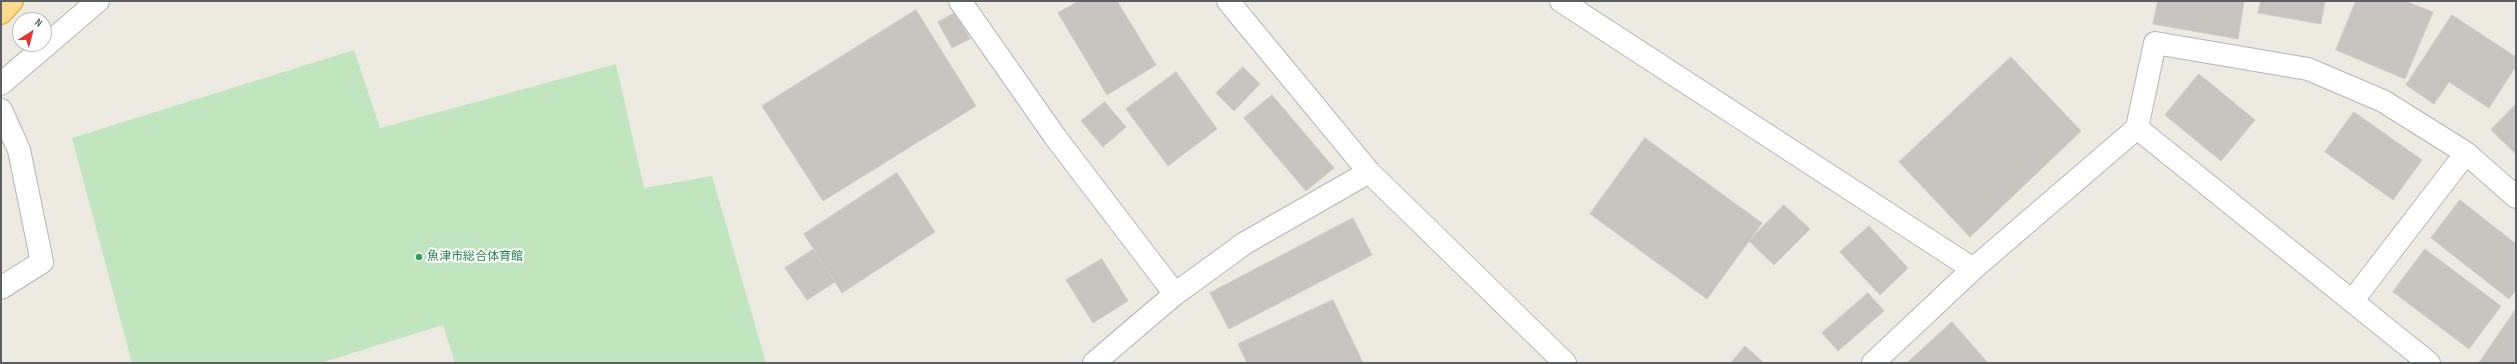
<!DOCTYPE html>
<html>
<head>
<meta charset="utf-8">
<style>
  body { margin:0 }
  #map { position:relative; width:2517px; height:364px; overflow:hidden; background:#edeae2; font-family:"Sofia Sans Condensed",sans-serif }
  canvas { display:block }
  .frame { position:absolute; inset:0; border:2px solid #5b5f63; pointer-events:none }
  .north { position:absolute; left:12px; top:12px; width:40px; height:40px; box-sizing:border-box; background:#fff; border:1px solid #bdbfc1; border-radius:50%; rotate:36deg; font-size:11px; font-weight:700; line-height:16px; text-align:center; color:#5b5f63 }
  .north::after { content:''; display:block; margin:auto; width:14px; height:18px; background:#e7332e; clip-path:polygon(50% 0,100% 100%,50% 72%,0 100%) }
</style>
</head>
<body>
<div id="map">
<canvas width="2517" height="364"></canvas>
<div class="frame"></div>
<div class="north">N</div>
</div>
<script>
const context = document.querySelector('canvas').getContext('2d');
context.lineJoin = 'round';
function paint(path, color) { context.fillStyle = color; context.fill(path, 'evenodd'); }
function strokePath(path, color, width, dash) { context.strokeStyle = color; context.lineWidth = width; context.lineCap = dash ? 'butt' : 'round'; context.setLineDash(dash || []); context.stroke(path); }
function label(font, color, halo, rows, align = 'center') {
  context.font = font + ' "Sofia Sans Condensed","Noto Sans JP",sans-serif'; context.lineWidth = 4; context.setLineDash([]); context.textBaseline = 'middle'; context.strokeStyle = halo; context.fillStyle = color; for (const [text, x, y, turn = 0] of rows) {
    context.save(); context.translate(x, y); context.rotate((+turn || 0) * Math.PI / 180); context.textAlign = isNaN(turn) ? turn : align; if (halo) context.strokeText(text, 0, 0); context.fillText(text, 0, 0); context.restore();
  }
}
paint(new Path2D(`
  M354,50L380,128L616,64L644,188L712,176L766,363H455L443,325L320,363H132L72,138Z`), '#c1e5bf');
const building = new Path2D(`
  M1079,1H1117L1156,65L1107,95L1058,13Z
  M2158,1H2244L2238,39L2153,24Z
  M2261,1H2325L2321,24L2258,13Z
  M2356,1H2405L2433,12L2405,79L2336,50Z
  M916,10L976,106L823,201L762,106Z
  M955,13L970,39L952,48L938,22Z
  M2452,15L2516,57V66L2489,108L2449,82L2434,104L2406,85Z
  M2011,57L2081,131L1970,237L1899,162Z
  M1243,67L1260,84L1234,111L1216,93Z
  M1176,72L1217,129L1168,166L1126,109Z
  M2199,74L2255,120L2221,161L2165,115Z
  M1272,95L1334,168L1306,191L1244,118Z
  M1105,102L1126,127L1103,147L1081,121Z
  M2516,104V154L2491,130Z
  M2354,112L2422,160L2393,200L2325,152Z
  M1645,138L1762,223L1707,299L1590,214Z
  M897,173L935,232L842,293L804,234Z
  M2460,200L2516,244V290L2509,299L2431,238Z
  M1784,205L1810,229L1774,265L1749,241Z
  M1353,218L1372,255L1229,329L1210,293Z
  M1869,226L1908,268L1880,295L1840,252Z
  M814,249L835,282L807,300L785,268Z
  M2425,249L2501,306L2469,349L2393,292Z
  M1102,259L1128,301L1093,323L1066,280Z
  M1868,293L1884,311L1838,351L1822,333Z
  M1333,300L1363,363H1247L1238,344Z
  M2516,309V363H2479Z
  M1952,322L1988,363H1907Z
  M1745,346L1764,363H1731Z`);
paint(building, '#c8c5c0');
strokePath(building, '#d2ccc1', 1);
const street = new Path2D(`
  M960,1L1056,138L1175,294
  M1228,1L1369,172L1565,363
  M1561,1L1973,269L1873,363
  M1,84L98,1
  M1,110L19,150L42,262L1,288
  M2137,128L2429,363
  M2466,153L2516,197
  M1973,269L2137,128L2155,43L2308,69L2383,101L2466,153L2353,300
  M1094,363L1175,294L1245,243L1369,172`);
const highway = new Path2D(`
  M1,13L12,1`);
strokePath(street, '#b3b6ba', 24);
strokePath(highway, '#ee9802', 24);
strokePath(street, '#fff', 22);
strokePath(highway, '#fcd98b', 22);
for (const [x, y, r, color] of [
  [419,257,4,"#2e9e5b"]
]) { const dot = new Path2D(); dot.arc(x, y, r, 0, 2 * Math.PI); context.fillStyle = color; context.fill(dot); strokePath(dot, '#fff', 1.5); }
label('12px', '#27864d', '#fff', [
  ["魚津市総合体育館",427,257]
], 'left');
</script>
</body>
</html>
